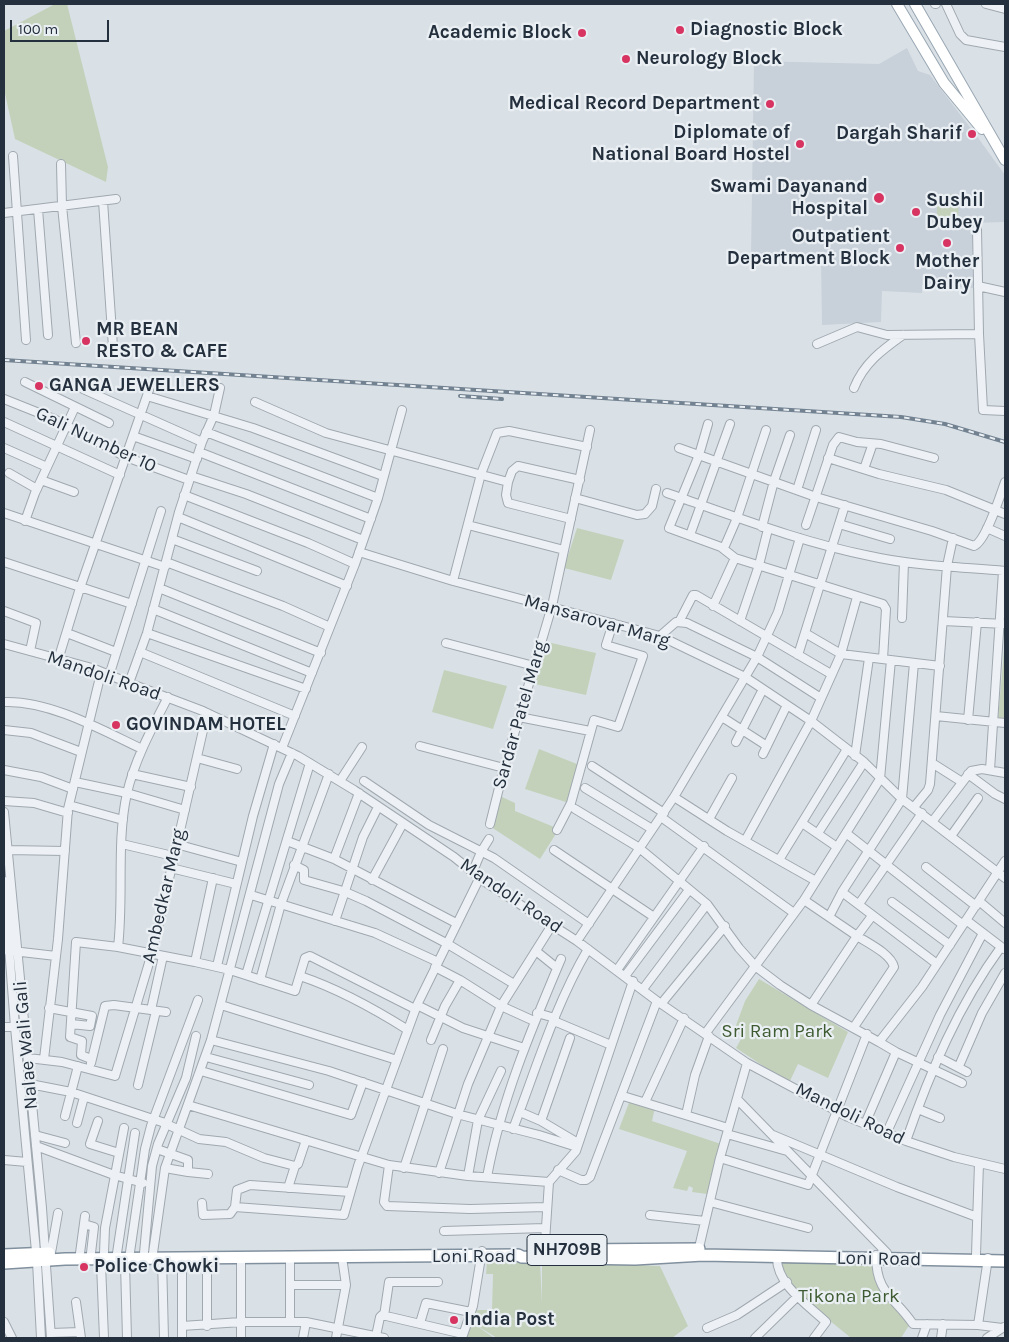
<!DOCTYPE html>
<html>
<head>
<meta charset="utf-8">
<style>
  body { margin:0 }
  #map { position:relative; width:1009px; height:1342px; overflow:hidden; background:#dae1e6; font-family:Karla,sans-serif }
  canvas { display:block }
  .frame { position:absolute; inset:0; border:5px solid #24303d; pointer-events:none }
  .scale { position:absolute; left:10px; top:20px; width:99px; height:22px; box-sizing:border-box; border:2px solid #24303d; border-top:0; padding-left:6px; font-size:15px; line-height:18px; white-space:nowrap; color:#24303d; -webkit-text-stroke:4px #eaeff4; paint-order:stroke }
</style>
</head>
<body>
<div id="map">
<canvas width="1009" height="1342"></canvas>
<div class="frame"></div>
<div class="scale">100 m</div>
</div>
<script>
const context = document.querySelector('canvas').getContext('2d');
context.lineJoin = 'round';
function paint(path, color) { context.fillStyle = color; context.fill(path, 'evenodd'); }
function strokePath(path, color, width, dash) { context.strokeStyle = color; context.lineWidth = width; context.lineCap = dash ? 'butt' : 'round'; context.setLineDash(dash || []); context.stroke(path); }
function label(font, color, halo, rows, align = 'center') {
  context.font = font + ' Karla,sans-serif'; context.lineWidth = 4.5; context.setLineDash([]); context.textBaseline = 'middle'; context.strokeStyle = halo; context.fillStyle = color; for (const [text, x, y, turn = 0] of rows) {
    context.save(); context.translate(x, y); context.rotate((+turn || 0) * Math.PI / 180); context.textAlign = isNaN(turn) ? turn : align; if (halo) context.strokeText(text, 0, 0); context.fillText(text, 0, 0); context.restore();
  }
}
paint(new Path2D(`
  M907,48L918,71L930,75L972,130L968,133L971,138L976,135L1005,175V222L972,223L973,288L922,285V293L882,291L881,322L822,325L821,257H751L754,61L879,64Z`), '#c8d0d9');
paint(new Path2D(`
  M55,4H67L108,167L106,182L15,139L4,89V31Z
  M937,194H959L958,222L937,221Z
  M577,528L624,540L611,580L564,568Z
  M1005,639V719H998Z
  M547,642L596,653L586,695L535,684Z
  M444,670L507,686L493,729L432,712Z
  M539,749L577,764L569,803L525,789Z
  M500,796L515,803V811L559,829L540,859L491,827Z
  M759,979L848,1032L828,1078L798,1064L789,1083L736,1048L741,1039L735,1028L745,1001Z
  M630,1100L655,1108L652,1121L721,1144L707,1194L692,1192L693,1188L689,1186L687,1191L673,1188L687,1151L619,1129Z
  M487,1262H540L542,1303V1262L660,1266L688,1326L672,1338H497L476,1325L494,1338H466L477,1310H492L533,1328L492,1309L493,1274H486Z
  M783,1262L873,1266L877,1275L910,1324L901,1338H851L802,1298L780,1270Z`), '#c3d1bb');
const minor = new Path2D(`
  M935,4H936
  M946,4L960,34L966,40L1005,47
  M986,4L1005,9
  M13,156L26,340
  M61,164L62,206L76,343
  M103,201L113,347
  M38,209L48,335
  M4,213L116,199
  M978,286L1005,292
  M979,334L983,410L1005,411
  M817,344L857,327L887,335L979,334L977,229
  M25,382L109,423
  M854,388C864,363 882,350 903,335
  M83,389L202,442
  M147,396L253,428L383,476
  M4,399L54,419L126,457L189,480
  M255,402L326,433L508,482L512,471L518,466L580,480
  M4,422L120,475
  M708,424L699,455L669,528L721,547L735,558L883,604L886,609L883,659
  M206,432L378,498
  M133,436L197,459
  M4,448L47,467
  M679,448L816,497L932,531L974,546C986,541 1000,496 1005,482
  M199,452L371,519
  M828,458L879,474L946,490L1005,514
  M864,469L872,446
  M9,473L37,489
  M191,476L246,494L363,540
  M41,480L74,492
  M508,482L506,495L508,503L571,519
  M797,490L816,430
  M667,493C734,516 800,542 870,556C914,566 960,567 1005,571
  M184,495L308,543L355,564
  M575,498L637,515L645,514L652,506L656,489
  M4,513L165,567
  M178,517L347,586
  M25,521L35,493L75,407
  M839,524L890,539
  M468,525L564,550
  M806,525L833,445L839,437L857,442L881,444L934,458
  M762,527L774,481L790,435
  M987,528L1005,536
  M690,535L730,424
  M172,539L257,571
  M724,548L737,518L766,430
  M359,552L453,581L660,636L745,677L811,721L864,762L902,799L1005,878
  M4,562L132,604
  M166,562L283,606L330,627
  M453,581L481,474L497,433L509,431L587,447
  M159,588L321,653
  M713,606L735,558
  M153,609L312,673
  M4,611L36,623L30,651
  M902,618L904,562
  M740,621L759,565L768,529
  M943,621L1005,624
  M679,622L693,595H696L831,674
  M67,633L116,652
  M147,633L306,689
  M805,633L841,654L940,666
  M660,636L676,622L687,623L757,657L821,698
  M446,643L534,666
  M4,644L92,668L129,683L203,711L298,756L354,790L454,857L485,882L577,941L657,1001L747,1063L848,1117L906,1141L954,1157L1005,1169
  M140,652L295,716
  M798,655L845,505
  M58,660L80,588L150,387
  M109,676L161,511
  M129,683L147,633L179,512L202,442L214,415L220,388
  M4,702C49,700 102,730 142,749
  M936,716L1005,723
  M519,717L590,731
  M722,717L767,746
  M968,720L977,622
  M4,730L31,733L81,752
  M736,742L763,689
  M420,746L504,768
  M282,748L355,564L378,498L402,410
  M763,754L787,705
  M855,756L869,658
  M197,758L237,769
  M932,763L962,782
  M592,766L664,813
  M4,770L41,777L73,789
  M990,770L1003,571
  M132,774L191,787
  M968,774L995,794L1005,799
  M340,781L362,747
  M364,781L429,825L494,858L589,924
  M75,782L127,793L185,810
  M585,788L652,829
  M674,797L727,831L816,881
  M4,801L34,803L68,813
  M69,805L123,820
  M914,807L928,790L930,784L947,566L953,538
  M575,809L638,847L707,904L739,948L755,966L780,985L811,1005L879,1042
  M4,812L42,1208L51,1338
  M661,817L794,913
  M709,819L732,778
  M932,822L971,771L982,769L1005,773
  M802,823L837,847
  M490,824L504,768L552,606L590,430
  M557,830L571,803L594,720L618,727L643,656L606,645L613,623
  M818,833L864,762
  M846,833L963,925
  M951,836L978,798
  M287,841L334,859L456,923
  M745,841L811,721L841,654L857,597
  M122,844L173,856
  M176,844L242,862
  M7,850L65,851
  M554,850L654,917
  M334,859L359,793
  M779,860L847,749
  M294,865L304,870V880L343,891L366,901L446,943L514,984
  M926,867L976,906
  M171,868L236,884
  M473,871L481,852L489,839
  M213,878L195,962L230,970L295,991L305,958L310,956L415,1009
  M372,880L403,823
  M4,881L15,1027L37,1262L41,1338
  M842,892L937,964
  M251,895L375,933L438,962
  M804,900L857,936L811,1005
  M979,901L1005,923
  M892,902L950,945
  M859,904L922,813
  M829,917L842,892L902,799L914,663
  M966,920L1004,949
  M335,921L363,837L378,807
  M577,941L674,797L757,657L778,612L800,538
  M118,947C124,896 116,843 127,793C135,759 152,728 168,697
  M4,950L56,956
  M536,951L557,968
  M217,966L253,816L274,744
  M435,967L460,980
  M617,970L704,846
  M246,975L310,763
  M300,976C339,989 373,1008 408,1030
  M625,976L689,890
  M260,980L281,904L329,774
  M643,989L707,904
  M661,1004L725,926
  M221,1005L397,1060
  M417,1005L463,1028L524,1048
  M49,1008L92,1016L90,1026L71,1024
  M151,1010L163,956
  M537,1013L555,1018
  M554,1021L611,1045
  M4,1027H15
  M854,1027L894,967C891,954 868,943 857,936L872,916
  M705,1034L804,900L880,779L891,660
  M211,1040L329,1071L457,1114L539,1135L577,1147
  M431,1040L445,1006L460,980L501,1006L534,1021
  M896,1052L962,1083
  M206,1057L309,1085
  M938,1057L967,1072
  M28,1058L62,1062L115,1076L152,953L207,713
  M44,1059L58,939L68,809L101,673
  M91,1059L81,1055L82,1041L70,1037L76,942L118,947L195,962
  M91,1063L105,1006L114,1005L166,1012
  M959,1066L982,1013L1005,973
  M201,1071L351,1115L363,1082
  M30,1084L71,1092L162,1122L199,1139L226,1142L264,1158L295,1166L298,1164L306,1140
  M138,1085L156,1011
  M623,1096L728,1128
  M737,1099L887,1253
  M645,1102L684,1018
  M188,1105L389,1165L468,1176L549,1182
  M918,1109L940,1118
  M520,1112L541,1121L578,1143
  M686,1115L695,1075L709,1036
  M65,1116L78,1066
  M98,1121L90,1144L119,1153
  M541,1121L570,1038
  M77,1123L84,1097
  M865,1124L896,1052L879,1042L922,987L1005,861
  M513,1129C536,1069 555,1005 588,949
  M887,1132L940,1015L983,933
  M727,1134L787,1151
  M35,1135L65,1143
  M773,1135L897,1187L977,1217
  M906,1141C930,1072 958,1006 1001,947
  M36,1146L114,1175L143,1183
  M157,1149L188,1160V1172L208,1174
  M720,1158L808,1185L867,1034
  M4,1160L27,1162
  M389,1165L384,1202L387,1206L470,1209L546,1207
  M165,1168L188,1172
  M404,1168L443,1049
  M558,1170L581,1180H586L590,1177L657,1001
  M439,1173L468,1084L501,1006L552,925
  M468,1176L478,1120L501,1071
  M487,1177C501,1101 531,1030 561,959
  M288,1188L295,1166
  M710,1202L808,1228
  M202,1203L203,1215L230,1214L235,1207L237,1190L250,1185L350,1192
  M235,1207L344,1215L358,1166L417,1005L480,877
  M650,1215L705,1221
  M84,1224L94,1227L91,1253
  M444,1231L545,1228
  M698,1252L720,1158L747,1063
  M51,1253L58,1213
  M80,1253L85,1216
  M104,1253L105,1228L124,1128
  M117,1253L135,1133
  M144,1253L152,1166L158,1144L186,1078L196,1036
  M153,1253L165,1168L211,1040L279,784L292,753
  M876,1255C876,1294 894,1296 913,1324L978,1325L1002,1328
  M976,1255L979,1163
  M241,1257V1338
  M544,1257L549,1182L576,1151L633,981
  M777,1257C776,1284 808,1305 826,1322L814,1338
  M162,1258L164,1338
  M182,1258V1338
  M101,1264L104,1338
  M290,1285H346
  M76,1302L81,1338
  M384,1316L389,1282H438
  M290,1321V1258
  M4,1322L12,1338
  M420,1323L426,1303L471,1312
  M978,1325L988,1258
  M182,1326L241,1322H306L384,1338
  M207,1326V1258
  M707,1328L737,1315L787,1282
  M51,1333L80,1332
  M376,1336L380,1317L382,1315L463,1334
  M127,1338L125,1264L129,1259L145,1149L151,1126L198,1000
  M303,1338L306,1322
  M336,1338L346,1285L342,1257
  M462,1338L473,1306L482,1251
  M755,1338L798,1296
  M922,1338L927,1324
  M941,1338L943,1324
  M987,1338L1004,1327`);
const major = new Path2D(`
  M897,4L944,83L982,129
  M915,4L1005,160`);
const highway = new Path2D(`
  M578,1250L699,1249
  M4,1255L49,1253
  M4,1263L65,1259L518,1255L522,1257L635,1259L703,1255L1005,1261`);
strokePath(minor, '#a0a8b0', 10);
strokePath(major, '#99a7b3', 12);
strokePath(highway, '#81909e', 14);
strokePath(minor, '#edf1f5', 8);
strokePath(major, '#fff', 10);
strokePath(highway, '#fff', 11);
const rail = new Path2D(`
  M4,360L901,417L945,424L1005,442
  M460,396L502,399`);
strokePath(rail, '#738291', 4);
strokePath(rail, '#eaeff4', 2, [5.5]);
for (const [x, y, r, color] of [
  [680,30,5,"#d73461"],
  [582,33,5,"#d73461"],
  [626,59,5,"#d73461"],
  [770,104,5,"#d73461"],
  [972,134,5,"#d73461"],
  [800,144,5,"#d73461"],
  [879,198,6,"#d73461"],
  [916,212,5,"#d73461"],
  [947,243,5,"#d73461"],
  [900,248,5,"#d73461"],
  [86,341,5,"#d73461"],
  [39,386,5,"#d73461"],
  [116,725,5,"#d73461"],
  [84,1267,5,"#d73461"],
  [454,1320,5,"#d73461"]
]) { const dot = new Path2D(); dot.arc(x, y, r, 0, 2 * Math.PI); context.fillStyle = color; context.fill(dot); strokePath(dot, '#eaeff4', 2); }
for (const [x, y, w] of [
  [567,1250,80]
]) { const box = new Path2D(); box.roundRect(x - w / 2, y - 15.5, w, 31, 4); context.fillStyle = '#eaeff4'; context.fill(box); strokePath(box, '#24303d', 1); }
label('bold 18px', '#24303d', null, [
  ["NH709B",567,1250]
]);
label('bold 19px', '#24303d', '#eaeff4', [
  ["Diagnostic Block",690,30],
  ["Academic Block",572,33,"right"],
  ["Neurology Block",636,59],
  ["Medical Record Department",760,104,"right"],
  ["Diplomate of",790,133,"right"],
  ["National Board Hostel",790,155,"right"],
  ["Dargah Sharif",962,134,"right"],
  ["Swami Dayanand",868,187,"right"],
  ["Hospital",868,209,"right"],
  ["Sushil",926,201],
  ["Dubey",926,223],
  ["Outpatient",890,237,"right"],
  ["Department Block",890,259,"right"],
  ["Mother",947,262,"center"],
  ["Dairy",947,284,"center"],
  ["MR BEAN",96,330],
  ["RESTO & CAFE",96,352],
  ["GANGA JEWELLERS",49,386],
  ["GOVINDAM HOTEL",126,725],
  ["Police Chowki",94,1267],
  ["India Post",464,1320]
], 'left');
label('19px', '#24303d', '#eaeff4', [
  ["Gali Number 10",96,440,25],
  ["Mansarovar Marg",597,621,16],
  ["Mandoli Road",104,676,19],
  ["Sardar Patel Marg",520,715,-74],
  ["Ambedkar Marg",164,896,-77],
  ["Mandoli Road",511,896,34],
  ["Nalae Wali Gali",26,1045,-95],
  ["Mandoli Road",850,1114,26],
  ["Loni Road",474,1257],
  ["Loni Road",879,1259,1]
]);
label('19px', '#3d5a30', '#eaeff4', [
  ["Sri Ram Park",777,1032],
  ["Tikona Park",849,1297]
]);
</script>
</body>
</html>
